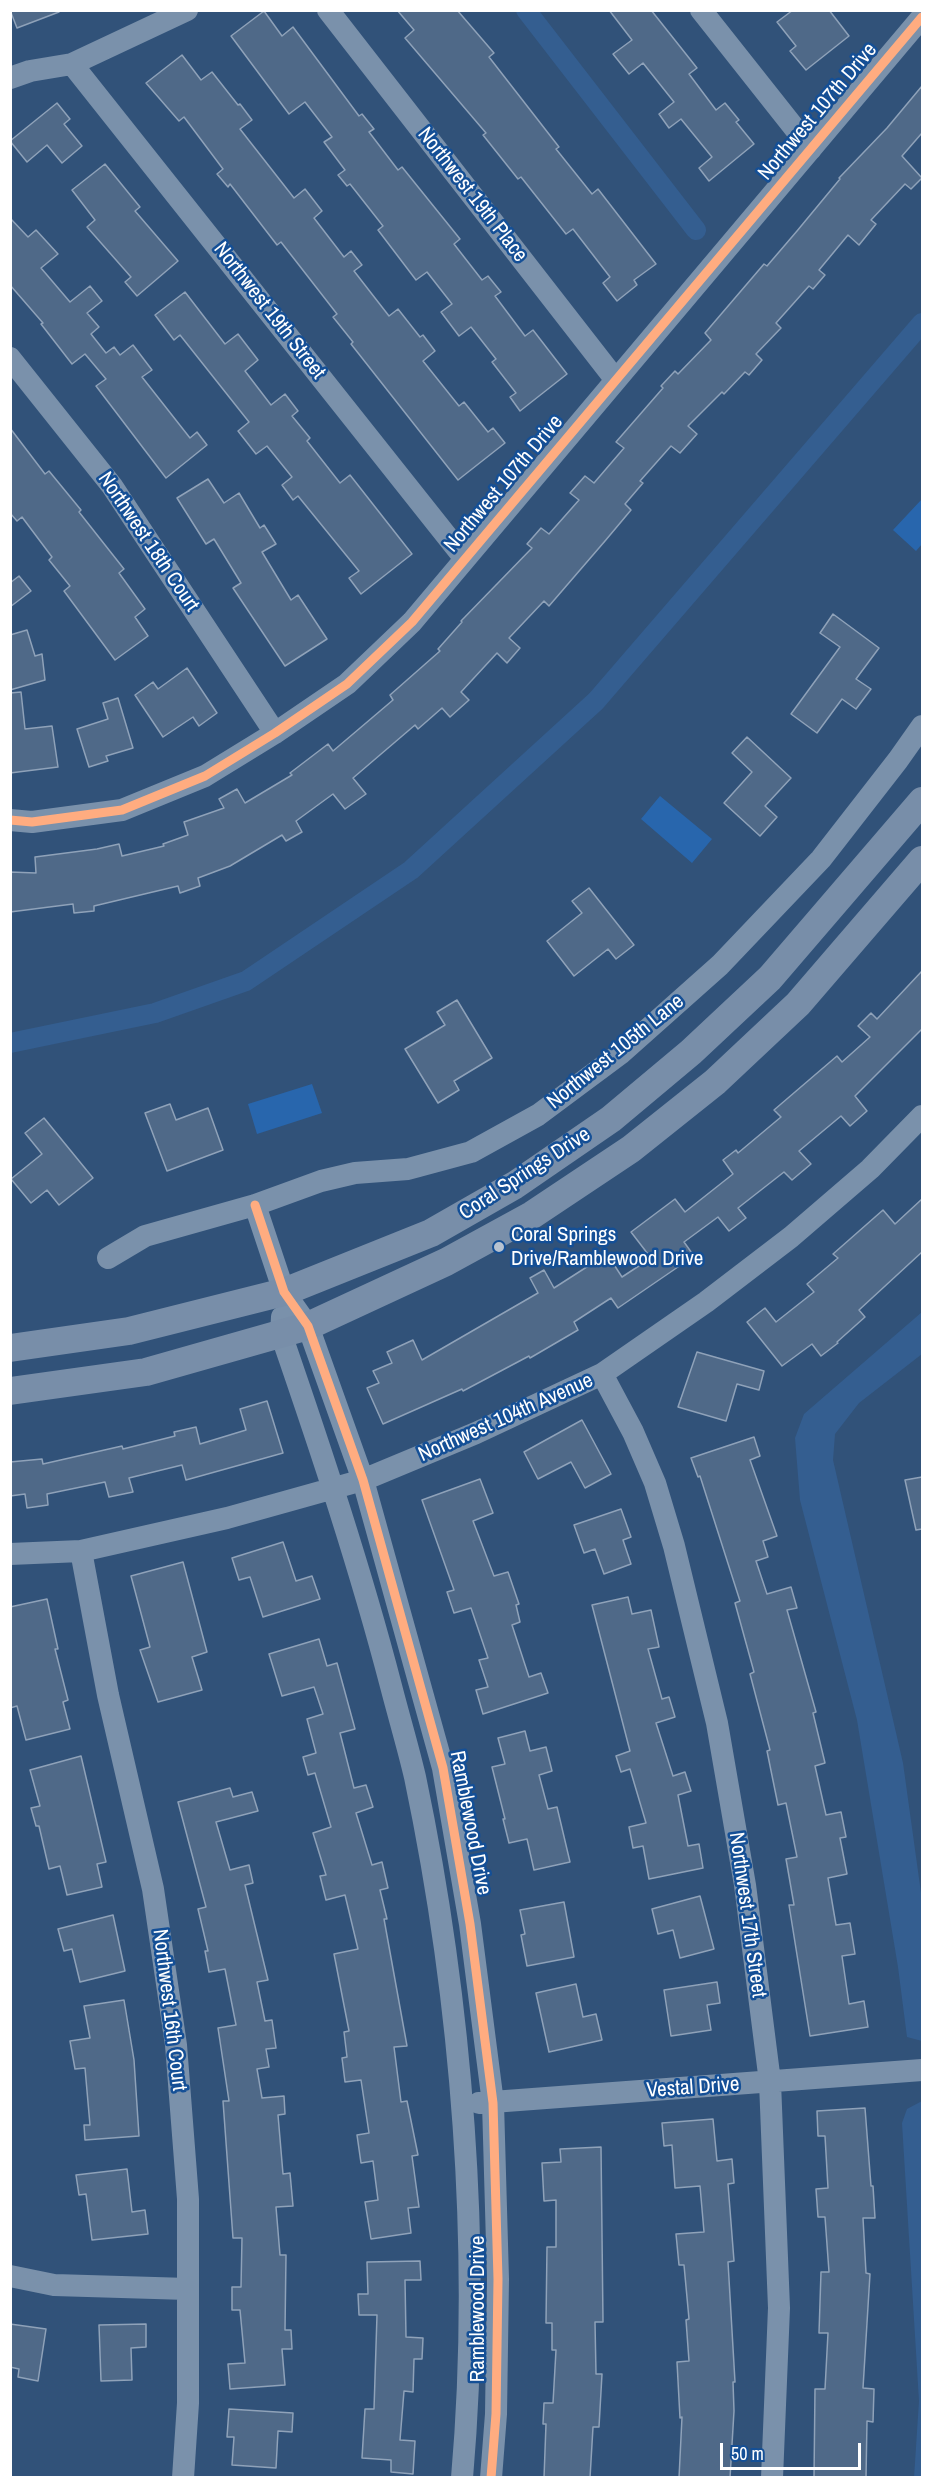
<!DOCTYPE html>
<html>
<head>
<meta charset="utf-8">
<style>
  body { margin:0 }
  #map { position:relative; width:933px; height:2488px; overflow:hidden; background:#315279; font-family:"Archivo Narrow",sans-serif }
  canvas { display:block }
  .frame { position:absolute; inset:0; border:12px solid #fff; pointer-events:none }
  .scale { position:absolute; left:720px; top:2443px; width:141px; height:27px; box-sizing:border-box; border:3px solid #fff; border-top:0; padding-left:8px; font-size:18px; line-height:21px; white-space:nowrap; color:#fff; -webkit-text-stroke:4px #144f96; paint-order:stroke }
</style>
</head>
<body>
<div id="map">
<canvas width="933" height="2488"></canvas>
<div class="frame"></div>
<div class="scale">50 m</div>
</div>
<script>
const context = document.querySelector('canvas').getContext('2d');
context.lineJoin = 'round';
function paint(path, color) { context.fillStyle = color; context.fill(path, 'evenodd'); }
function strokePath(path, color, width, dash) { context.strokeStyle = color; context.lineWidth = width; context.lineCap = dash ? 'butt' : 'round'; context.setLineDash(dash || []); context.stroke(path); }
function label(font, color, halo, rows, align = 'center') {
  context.font = font + ' "Archivo Narrow",sans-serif'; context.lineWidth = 5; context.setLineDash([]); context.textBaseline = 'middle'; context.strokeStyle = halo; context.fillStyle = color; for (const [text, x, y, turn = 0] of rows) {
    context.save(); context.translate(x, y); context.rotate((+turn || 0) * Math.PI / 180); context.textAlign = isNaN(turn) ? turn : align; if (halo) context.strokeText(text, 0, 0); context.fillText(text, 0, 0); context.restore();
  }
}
paint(new Path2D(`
  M922,499V544L916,551L893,530Z
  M660,796L712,839L692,863L641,819Z
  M312,1084L322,1113L257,1134L248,1104Z`), '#2866ad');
paint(new Path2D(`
  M922,1312V1354L859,1403L835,1434L833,1460L903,1763L922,1900V2041L907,2037L898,1967L857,1720L800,1500L795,1438L804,1414Z
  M922,2101V2477L914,2478L919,2401L902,2123L907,2109Z`), '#345e90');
strokePath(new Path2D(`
  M526,10L696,230
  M10,1043L155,1013L246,981L411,870L596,701L922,323`), '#345e90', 20);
const building = new Path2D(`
  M10,10H59V12L17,28Z
  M397,10H457L494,53L489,57L559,147L556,149L592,194L598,189L656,264L634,280L637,285L617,301L603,283L610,277L573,229L566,234L521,177L518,179L483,135L486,133L405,38L414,30Z
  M609,10H651L697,68L689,74L716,110L725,103L739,120L736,122L754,144L709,181L699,168L712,157L681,119L669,128L659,114L674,102L643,63L629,74L613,54L632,40Z
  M793,10H829L849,36L806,70L790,51L796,46L777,22Z
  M264,11L282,36L293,27L359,116L362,114L374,129L369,132L398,170L402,167L460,239L454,244L482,280L488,276L501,292L495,296L525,336L533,330L567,374L520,411L510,397L516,393L492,362L496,359L471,327L459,336L441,312L452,304L427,272L416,280L378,230L383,226L350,184L347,186L338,175L345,170L324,142L332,137L305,102L289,114L231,36Z
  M182,55L201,80L212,72L238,105L240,104L252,120L240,129L294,198L305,189L322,211L314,218L344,257L351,251L362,265L354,271L389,316L398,309L420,337L423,335L435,351L423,361L459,406L464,402L488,432L493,428L505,443L458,480L351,344L353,342L333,317L337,314L281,242L277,245L230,184L228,187L217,174L223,169L184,117L179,121L146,83Z
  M922,86V133L902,156L922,178L911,189L905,184L871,220L876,224L859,245L848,235L819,270L825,275L813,289L809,286L776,323L781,328L756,354L762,360L749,375L745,372L724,394L722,392L688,426L697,434L680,453L671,446L640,481L643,483L625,504L631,510L605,541L549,606L544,601L509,638L520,648L507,663L497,653L461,692L469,700L450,717L442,708L418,729L415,725L353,778L366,794L345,809L333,794L296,821L302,832L286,841L282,835L230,866L198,878L200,886L180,893L178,886L94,906V911L74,913L73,904L10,912V872L36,873L35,857L97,849L119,844L122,856L164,846L163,844L188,835L184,822L224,808L219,799L237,789L245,803L292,775L290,773L328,744L333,751L393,700L390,695L440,651L438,649L462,622L461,621L532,548L527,544L541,528L549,534L579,500L570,493L585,476L594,483L624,448L616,442L663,388L661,386L675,371L678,374L711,340L705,333L764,264L767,266L797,231L840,179L839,178L887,128Z
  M57,103L70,119L64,124L82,146L62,163L47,145L27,162L10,141Z
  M105,164L140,207L135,211L178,261L137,296L125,282L131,277L87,227L95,220L72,190Z
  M10,218L28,237L36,230L58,254L41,268L70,302L90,286L102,301L87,313L99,327L91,334L106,353L114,347L120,355L133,345L152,370L142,377L190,438L197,432L207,445L166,478L96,386L106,379L85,354L72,364L41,324L43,323L10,285Z
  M185,292L225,344L238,334L258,360L245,371L271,405L285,394L298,411L292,416L310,438L307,441L340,483L350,475L412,554L361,594L349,578L359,571L298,496L293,500L282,485L292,477L267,446L256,454L238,431L249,422L180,335L174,340L155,315Z
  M10,428L45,474L49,471L81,510L79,512L124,569L119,573L145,609L135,617L148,636L115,660L64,591L70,586L49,560L52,557L22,517L17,521L10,513Z
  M208,479L224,503L239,493L260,528L264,525L276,544L262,552L291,600L298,595L327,639L285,666L233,588L241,583L214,539L206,544L177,498Z
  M19,576L31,591L10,607V583Z
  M833,614L879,648L856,679L871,689L856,709L842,699L817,733L791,714L840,647L820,633Z
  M27,630L35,656L42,654L45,680L10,690V635Z
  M187,668L217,713L199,726L193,717L163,737L135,695L153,682L158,689Z
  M21,692L25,729L52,726L58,767L10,773V693Z
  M118,698L133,748L106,756L108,761L89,767L77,729L108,719L103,703Z
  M747,737L791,778L765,806L777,817L760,836L724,803L752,772L732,753Z
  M589,888L634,945L616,959L608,949L574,976L547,941L582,913L572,901Z
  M922,971V1029L855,1096L867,1111L850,1126L841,1116L799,1151L811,1164L792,1180L784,1172L738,1208L746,1218L729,1231L718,1217L684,1242L694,1256L618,1308L611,1298L574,1322L578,1330L530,1358L529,1356L463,1391L462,1389L383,1424L367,1388L379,1383L373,1371L392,1363L387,1352L413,1340L422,1360L538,1293L530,1278L544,1270L554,1288L607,1254L622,1277L651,1258L631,1232L675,1199L685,1212L733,1174L723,1160L736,1150L738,1153L781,1117L774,1110L837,1056L842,1062L870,1037L858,1026L871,1013L877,1019Z
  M457,1000L492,1058L454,1081L459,1090L438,1103L405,1049L445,1025L437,1012Z
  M170,1104L176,1120L208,1108L223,1150L167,1171L145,1113Z
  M44,1118L93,1178L59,1205L47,1190L31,1203L11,1179L42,1154L25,1133Z
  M922,1199V1252L859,1310L865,1317L837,1342L838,1343L821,1356L812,1344L782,1366L747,1322L765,1308L776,1322L814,1292L807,1284L838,1258L833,1254L883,1210L895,1224Z
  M697,1352L764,1371L759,1390L737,1384L726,1421L678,1407Z
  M267,1401L283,1453L186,1480L182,1465L129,1478L133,1492L109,1497L105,1482L47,1494L48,1505L27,1508L25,1494L10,1496V1462L42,1459L43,1464L122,1446L123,1449L175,1436L174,1432L196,1427L200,1444L246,1430L240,1409Z
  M582,1420L611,1474L585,1488L571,1462L538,1479L524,1452Z
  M754,1437L760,1456L750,1460L777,1536L763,1541L768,1557L756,1561L767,1594L791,1587L797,1608L787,1610L816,1712L813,1713L825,1763L815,1766L826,1815L841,1812L846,1837L840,1838L847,1874L828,1878L836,1925L850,1923L855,1954L842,1956L849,2004L864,2001L868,2027L810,2036L789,1905H794L786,1859L797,1857L786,1803L778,1805L767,1751L770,1750L750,1674L754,1672L735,1603L740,1601L700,1476L698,1477L691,1458Z
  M922,1477V1529L916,1530L905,1480Z
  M480,1479L493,1513L473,1521L494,1576L508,1572L519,1604L516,1605L520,1622L512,1625L529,1677L541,1673L548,1693L483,1714L476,1690L488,1687L479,1660L488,1658L471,1608L454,1613L447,1592L454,1590L422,1500Z
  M621,1509L631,1537L623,1540L631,1564L604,1574L595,1549L584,1553L574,1525Z
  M283,1542L296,1581L312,1576L320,1599L263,1617L250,1577L239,1580L232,1558Z
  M183,1562L207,1652L192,1657L202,1690L158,1702L140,1650L150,1647L131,1576Z
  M628,1597L632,1614L651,1610L659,1647L648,1649L662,1699L669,1697L675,1717L656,1723L673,1776L685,1772L691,1791L678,1795L688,1846L699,1844L703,1868L649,1879L643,1846L633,1848L629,1827L646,1823L630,1769L621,1772L616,1756L630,1751L592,1605Z
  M47,1599L58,1649H55L68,1700L63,1702L70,1729L26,1740L17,1706L10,1708V1607Z
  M319,1639L327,1666L337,1663L355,1729L340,1733L354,1788L366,1785L373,1807L356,1813L372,1865L382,1862L388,1888L380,1890L387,1919H384L407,2046L394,2047L401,2102L407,2101L418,2155L412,2156L419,2207L408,2208L411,2233L371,2239L365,2202L378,2200L373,2161L361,2163L357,2135L369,2133L361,2080L345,2082L342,2058L347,2057L344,2032L349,2031L334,1954L358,1949L345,1895L326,1900L320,1876L326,1875L313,1833L331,1827L315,1773L308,1775L303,1757L316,1753L307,1719L323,1714L314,1687L282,1696L269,1654Z
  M525,1731L530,1751L546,1747L552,1771L539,1775L548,1809L557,1807L570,1862L534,1870L527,1839L509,1843L503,1819H505L492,1767L505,1764L498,1738Z
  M81,1756L106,1862L97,1864L102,1887L67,1895L60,1866L49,1869L39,1826H36L31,1808L40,1806L30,1770Z
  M230,1788L233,1797L252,1792L258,1811L216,1822L230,1870L249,1865L253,1883L245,1885L268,1980L257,1982L265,2021L272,2020L276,2048L266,2049L269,2067L257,2069L262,2098L284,2096L285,2114L278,2115L283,2174L290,2173L293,2206L276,2207L280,2255H286L285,2330H291L292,2349H282L285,2385L230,2389L228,2364L245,2363L240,2310H232V2287H241L242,2238H233L223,2101H229L218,2028L236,2025L225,1969L209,1972L205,1951H208L198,1909L206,1907L178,1802Z
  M700,1896L714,1949L680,1958L673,1930L658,1934L652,1909Z
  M564,1902L574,1957L527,1966L521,1935L525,1934L520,1910Z
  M113,1915L125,1971L80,1982L72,1949L64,1951L58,1929Z
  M717,1982L720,2003L707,2005L711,2030L671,2036L664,1990Z
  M576,1984L583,2017L596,2014L602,2040L549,2052L536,1993Z
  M124,2000L134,2060L139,2136L85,2140L84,2125H90L85,2068L75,2069L70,2041L90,2038L84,2006Z
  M865,2108L871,2186H873L875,2218H863L866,2273L870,2274L863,2388L874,2389L873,2422L867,2421L866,2478H814L815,2389H825L828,2333H819L821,2272H829L825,2217H818L816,2189L828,2188L825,2136H818L817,2111Z
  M713,2119L717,2161L732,2159L734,2183L728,2184L734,2261L728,2262L735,2382H733L734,2411L730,2478H679L682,2417L680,2418L677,2362L689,2361L686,2320L689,2319L684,2265H679L676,2234L704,2232L700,2186L675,2188L672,2145L664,2146L662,2123Z
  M601,2147L603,2322H595L596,2374H602L599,2427H593L590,2478H544L546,2424H543L544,2403H553L556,2350H552V2323H546L547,2247H556V2200L544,2201L542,2163L561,2162L560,2149Z
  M127,2169L132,2212L145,2210L148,2234L92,2240L86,2194L79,2195L76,2175Z
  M420,2261L421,2280H405L406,2337L423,2338L422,2359H414L413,2392L404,2391L400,2440L415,2441L413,2474L391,2472V2460L362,2458L365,2409H374L377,2315H359L358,2294H368L367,2262Z
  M10,2324L46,2329L38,2381L18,2377L19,2369L10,2367Z
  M146,2324V2347L131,2348L132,2380L101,2381L99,2325Z
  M229,2409L293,2413L292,2432L278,2431L276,2468L232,2465L234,2437H227Z`);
paint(building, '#4f6988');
strokePath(building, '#8fa2b9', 1.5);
strokePath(new Path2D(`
  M328,10L615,379
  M701,10L811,149
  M72,64L465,559
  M10,78L30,71L72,64L187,10
  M10,358L112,486L275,733
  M10,820L32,822L122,810L205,776L275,733L347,684L412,622L922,17
  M255,1205L284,1292L308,1326L363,1480L443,1768L470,1924L493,2103L498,2279L496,2414L491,2478
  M108,1258L145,1236L255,1205L321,1181L355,1173L408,1169L471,1152L538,1115L620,1054L720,965L821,859L898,760L922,726
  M282,1317L281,1334C321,1450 360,1567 391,1686C399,1717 408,1747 415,1777C462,2001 482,2250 462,2478
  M602,1374L633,1432L655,1483L674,1546L717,1723L745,1885L770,2082L779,2308L772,2478
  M81,1551L108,1695L153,1889L176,2045L188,2199V2403L183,2478
  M10,1554L81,1551L227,1518L363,1480L476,1433L602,1374L706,1302L791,1237L870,1169L922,1116
  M479,2103L922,2070
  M10,2276L54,2285L188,2289`), '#7a91ab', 22);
strokePath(new Path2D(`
  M10,1348L129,1331L284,1292L431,1233L515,1185L611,1119L691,1052L770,978L922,801
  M10,1391L146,1372L308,1326L446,1262L532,1215L631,1149L715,1082L798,1004L922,860`), '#788ea9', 28);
strokePath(new Path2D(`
  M10,820L32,822L122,810L205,776L275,733L347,684L412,622L922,17
  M255,1205L284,1292L308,1326L363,1480L443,1768L470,1924L493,2103L498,2279L496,2414L491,2478`), '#ffac80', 9);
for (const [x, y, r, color] of [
  [499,1247,6,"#b7c2d0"]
]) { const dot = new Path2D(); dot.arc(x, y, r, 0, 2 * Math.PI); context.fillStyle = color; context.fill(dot); strokePath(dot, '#144f96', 2); }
label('21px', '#fff', '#144f96', [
  ["Northwest 107th Drive",818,112,-50],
  ["Northwest 19th Place",472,195,52],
  ["Northwest 19th Street",269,311,52],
  ["Northwest 107th Drive",504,484,-50],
  ["Northwest 18th Court",148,542,56],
  ["Northwest 105th Lane",616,1052,-39],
  ["Coral Springs Drive",525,1174,-33],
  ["Northwest 104th Avenue",506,1418,-24],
  ["Ramblewood Drive",470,1823,79],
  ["Northwest 17th Street",747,1915,82],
  ["Northwest 16th Court",169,2010,83],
  ["Vestal Drive",693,2088,-4],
  ["Ramblewood Drive",478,2309,-90]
]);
label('21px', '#fff', '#144f96', [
  ["Coral Springs",511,1235],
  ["Drive/Ramblewood Drive",511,1259]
], 'left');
</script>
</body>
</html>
